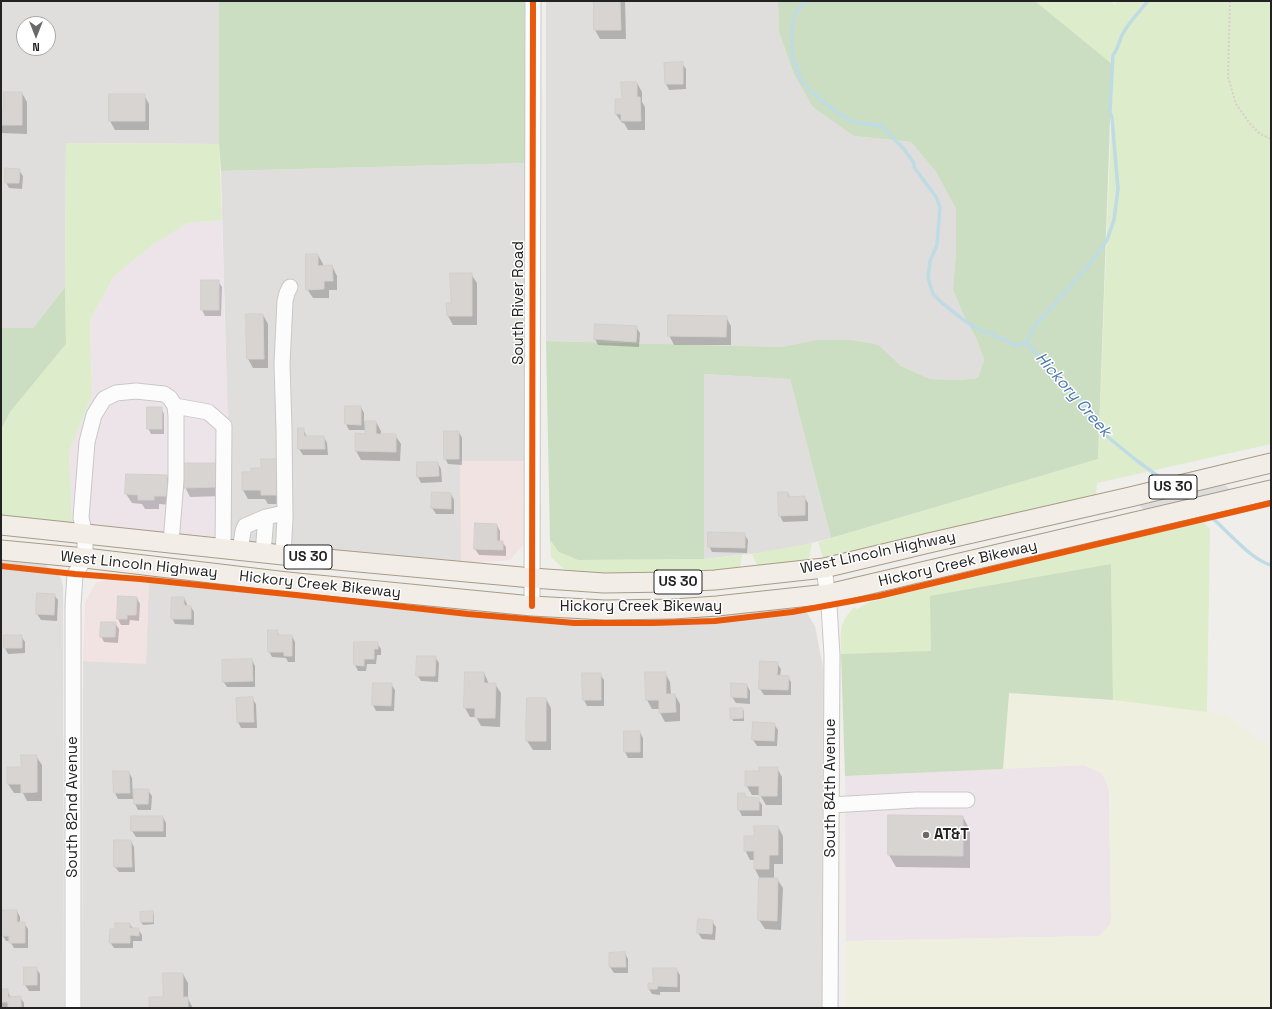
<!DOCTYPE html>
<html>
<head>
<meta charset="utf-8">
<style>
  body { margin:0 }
  #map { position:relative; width:1272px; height:1009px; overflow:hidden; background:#f0eeeb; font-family:"Space Grotesk",sans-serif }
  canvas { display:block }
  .frame { position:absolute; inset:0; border:2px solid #222; pointer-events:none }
  .north { position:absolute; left:16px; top:16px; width:40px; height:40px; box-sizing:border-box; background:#fff; border:1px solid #a7a7a7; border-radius:50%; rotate:180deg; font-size:11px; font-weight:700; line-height:16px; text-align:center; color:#222 }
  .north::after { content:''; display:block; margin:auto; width:14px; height:18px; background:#6a6968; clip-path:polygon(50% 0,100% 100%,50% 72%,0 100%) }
</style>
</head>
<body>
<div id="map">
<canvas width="1272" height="1009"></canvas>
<div class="frame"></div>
<div class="north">N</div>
</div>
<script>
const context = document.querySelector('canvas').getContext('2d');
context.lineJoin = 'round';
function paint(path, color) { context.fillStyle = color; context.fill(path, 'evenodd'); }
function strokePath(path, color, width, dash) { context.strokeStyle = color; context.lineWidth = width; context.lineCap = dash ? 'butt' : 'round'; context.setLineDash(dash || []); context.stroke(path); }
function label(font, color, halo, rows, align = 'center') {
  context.font = font + ' "Space Grotesk",sans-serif'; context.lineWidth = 3; context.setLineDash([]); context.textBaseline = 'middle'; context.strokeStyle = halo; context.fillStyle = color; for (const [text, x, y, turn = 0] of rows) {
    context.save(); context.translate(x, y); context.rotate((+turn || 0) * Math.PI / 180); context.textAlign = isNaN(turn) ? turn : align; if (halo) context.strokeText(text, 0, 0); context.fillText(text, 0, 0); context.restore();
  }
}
paint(new Path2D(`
  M1,1H219V144L66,143L65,287L33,328H1ZM24,24H48V48H24Z
  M546,1H778L779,32L793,72L854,136L911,142L936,172L956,209V251L953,290L963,314L977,340L984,360L978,378L959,380L930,379L901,366L879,345L816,340L781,347L546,341Z
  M525,163L528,461L461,564L231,542L221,171Z
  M704,374L790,379L831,538L784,550L704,559Z
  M1,559L45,564L61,578L63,587L64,1008H1Z
  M149,575L609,618H687L791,606L805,610L815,626L823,667L822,1008H82L83,661L146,663Z`), '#dfdedc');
paint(new Path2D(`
  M460,461H528L526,542L510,560L461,564Z
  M149,575L146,664L83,661L85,602L96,582Z`), '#f1e3e1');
paint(new Path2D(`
  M222,220L231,542L72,524L69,452L92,395L90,320L114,276L154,244L188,223Z
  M1084,765L1102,773L1109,789L1111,923L1100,936L846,941L845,776Z`), '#ede4e9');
paint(new Path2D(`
  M1004,693L1126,701L1225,714L1271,748V1008H846V941L1099,936L1111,923L1109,789L1102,773L1084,765L1003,769Z`), '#efefdf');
paint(new Path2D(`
  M1035,1H1111L1115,5L1116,1H1271V444L1097,483L1096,496L869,549L823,558L818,542L1098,459L1114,50L1112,64Z
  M66,143L219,144L222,220L188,223L154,244L114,276L90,320L92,395L69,452L72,524L1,516V430L10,412L66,344L65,287Z
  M1203,522L1210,529L1207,712L1113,700L1111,564L931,652L841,654C841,631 838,625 854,607L857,609L870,602Z
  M550,540L559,552L578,560L704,559L742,555L740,567L682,574L568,573L551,557Z
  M812,543L809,559L758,567L752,554Z`), '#ddeccb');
paint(new Path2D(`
  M219,1H525V163L221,171L219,144Z
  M778,1H1035L1112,64L1098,459L831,538L790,379L704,374V559L578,560L559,552L550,540L546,341L781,347L816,340H851L879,345L901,366L930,379L959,380L978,378L984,360L977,340L963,314L953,290L956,251V209L936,172L911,142L854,136L813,107L793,72L779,32Z
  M65,287L66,344L10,412L1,430V328H33Z
  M1111,564L1113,700L1009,693L1003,769L845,776L841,654L931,651L930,596Z`), '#cbdec1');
paint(new Path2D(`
  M1206,468L1253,510L1168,531L1121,489Z`), '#dedddd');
paint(new Path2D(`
  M595,1H625L626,39H600L595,30Z
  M682,63L686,69V89L669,90L666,84Z
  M637,83L642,92V102L645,107V130H628L624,123H622L616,114V100H623Z
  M22,93L27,102V134L1,133V110H4Z
  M144,95L149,104V130H115L110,121Z
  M19,170L23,176L22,189L9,188L6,182Z
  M318,255L323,264V266H332L337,276V290H329V298H313L307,289Z
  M471,274L477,283V325H453L448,316L447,304H452Z
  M218,281L222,287L221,316H205L202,310Z
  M263,315L268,324V368H253L248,359Z
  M726,317L731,326V345H674L669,335Z
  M636,327L640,333L639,347L598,345L595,339Z
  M346,407H361L364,413V422H376L381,431V435H395L401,444L400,461L361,460L356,451V434L366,435V430H349L346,424Z
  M161,408L164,414V434H151L148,428Z
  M299,429H303L307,437H324L327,443L328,455H303L299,449Z
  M459,432L462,438V465L448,464L445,458Z
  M438,463L441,469L442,482L421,483L418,477Z
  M217,464L223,496L190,497L185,487Z
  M262,470L283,504H268L265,499H248L243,490L252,473Z
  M167,476L172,485V505L159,504V509H145L142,504L132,503L126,494Z
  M788,493L790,498L804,497L808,503V521L783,522L780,516Z
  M451,494L454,500V514H436L432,508Z
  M476,524L497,525L500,531V542H502L506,547V556L479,555L475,549Z
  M744,534L748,540L747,553L712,552L709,546Z
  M38,594L54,595L58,600L57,621L41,620L37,614Z
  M137,598L140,604L139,621L130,620L129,625H121L118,619Z
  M184,598L187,604V606L191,607L194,612V625L175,624L172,618Z
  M115,623L119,629L118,643L104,642L101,636Z
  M277,631L280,636H292L295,642V662H288L286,658L272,657L269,651Z
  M21,636L25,642V653L8,654L5,648Z
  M355,643H377L381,649V655H377L376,664H367L366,671H358L355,665Z
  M435,657L439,663L438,682L421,681L417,675Z
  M252,660L255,666V687H227L223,681Z
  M777,663L781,669L780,676L788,677L791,682V695H764L760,689Z
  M484,673L489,684H495L501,693L500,727L481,726L476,717H470L465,708Z
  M665,673L670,682L671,695H675L680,704V721L665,722L660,713V709H652L647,700Z
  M583,674H600L604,680V706H587L584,700Z
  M391,684L395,690L394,711H376L373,705Z
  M732,684L747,685L750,691V704L736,703L732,697Z
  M252,698L256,704L257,728H241L238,722L237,699Z
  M546,699L551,708V750H533L527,741Z
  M742,709L744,711V721H733L732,718Z
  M754,723L774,724L778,730L777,746H757L753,740Z
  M640,732L643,738V758H628L625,752Z
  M36,756L42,765V801H27L23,793H14L8,784V768H22Z
  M777,768L782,777V805H766L760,795H752L746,785L760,772Z
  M114,772H129L132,778L133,799H118L115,793Z
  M148,790L152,796L151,810H138L135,804Z
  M744,794L747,799H758L762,805V816H742L739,810Z
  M163,817L166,823V837H136L132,831Z
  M963,817L970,830V868L896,867L889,855Z
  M778,827L783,836V864H774V879H777L783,888L781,930L765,929L759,920L760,879L755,869V860H750L745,850Z
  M131,841L134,847L135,872H119L115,867Z
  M17,911L20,917V923H24L28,929V948H14L10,941H6L3,936Z
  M153,912L154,915V924L143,925L141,922V913Z
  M712,921L716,927L715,940L702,939L698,933Z
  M130,924L133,929H138L142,935V941H133V948H114L110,942L116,930Z
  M625,953L628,959V973H614L610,967Z
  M36,968L40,974V991H29L25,985Z
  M676,969L680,975V992H660V995L652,994L649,989Z
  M183,974L188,983V999L193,1008H151L150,1007L164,998Z
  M1,990H7L11,998L20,997L24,1003V1008H1Z`), '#0003');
strokePath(new Path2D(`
  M807,1L795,13L791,32L793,61L797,67L800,78L810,90L832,109L853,122L881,126L904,149L914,163V167L936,197L940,207L937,245L930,261L928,278L933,294L942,303L965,321L983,332L991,333L996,337L1006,340L1015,346L1026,343
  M1026,343L1035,326L1093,260L1107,240L1114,220L1118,189L1112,118L1110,112L1113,55C1118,49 1119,42 1122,35C1129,22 1139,12 1148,1
  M1026,343L1075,392L1103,433L1136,460L1166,482
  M1179,492L1192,501
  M1206,513C1224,526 1250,560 1271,565`), '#bfdbe3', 3.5);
const building = new Path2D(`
  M594,1H620L621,30H594Z
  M683,62V84H665L664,63Z
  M621,82H637V97H640L641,121H621V114H615V99H622Z
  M4,92H22V125H1V109H3Z
  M109,94H145V121H109Z
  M5,168L20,169L19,183H5Z
  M306,254H318V266L332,265L333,281H324V289L306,290Z
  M450,273H472V316H447L446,303H451Z
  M201,280H219V310H201Z
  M246,314H263L264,359H247Z
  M668,315L727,316L726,337L668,336Z
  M595,324L637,326L636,342L594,339Z
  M345,406H361V425L345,424Z
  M147,407H162V429H147Z
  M365,421H376V434H396V452L355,451V433L365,434Z
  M298,428H304V436H324L325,449H298Z
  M444,431H459V459H444Z
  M261,459H279L278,495H261V490H242V472H251V468H261Z
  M417,462H438L439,476L417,477Z
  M183,463H218V487L184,488Z
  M126,474L167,475V496H154V500H138V495L125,494Z
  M432,492L451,493V509L431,508Z
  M778,492H788V497L805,496V515L779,516Z
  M475,523L497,524V541H503V550L474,549Z
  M708,532L745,533V548L708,547Z
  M37,593L55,594L54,615L36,614Z
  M118,596L137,597L136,615H127V619H117Z
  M172,597H184V605L191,606V619H171Z
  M101,622H116L115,637H100Z
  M268,630H278V635H292V656H284V652H268Z
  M4,635H22V648H4Z
  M354,642H378V649H374V659H364V666L354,665Z
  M417,656H436L435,676H416Z
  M252,659L253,681L222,682V660Z
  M760,661L778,662L777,675L789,676L788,690L759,689Z
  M465,672H484V683H496L495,718H475V708H464Z
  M645,672H666V694H675L676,712L659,713V700H646Z
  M582,673H601V700H583Z
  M373,683H392L391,706L372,705Z
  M731,683L747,684V698L731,697Z
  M253,697L254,722H237L236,698Z
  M527,698H546V741H526Z
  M730,708H743V718L731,719Z
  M753,722L775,723L774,741L752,740Z
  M624,731H640V752H624Z
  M21,755H37V792L21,793V784H7V767H21Z
  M759,767H778L777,796H759V786H745V771H759Z
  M113,771H129L130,793H114Z
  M134,789H149L148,804H134Z
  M738,793H745V797L759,798V810H738Z
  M888,815L963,816V856L888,855Z
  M131,816H163V831H131Z
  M754,826H778V855H769V869H754V851H744V836H754Z
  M114,840H131L132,867H114Z
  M759,878H778L777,921L758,920Z
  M2,910H17V922H25V943H9V936H2Z
  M153,911V922H140V912Z
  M698,919L713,920L712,934L697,933Z
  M115,923H130V928H139V936L130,935V943H109L110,929H115Z
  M625,952L626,967H609V953Z
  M24,967H37V985H24Z
  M653,968H677V987L658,986L657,989H648V983H653Z
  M163,973H183V997H188V1008L149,1007V997H163Z
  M1,989H8V997L21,996V1008H8V1002H1Z`);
paint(building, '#d7d4d2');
strokePath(building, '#d3d0cc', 1);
const minor = new Path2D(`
  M175,406L208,412L224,426L223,549
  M240,551L243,531L245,526L266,517L284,513
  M263,553L266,517
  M283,555L285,518L284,429L282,364L285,301L287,293L290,287
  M824,568L829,605L832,655L830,1008
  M532,606L533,1
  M831,805L916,800H967
  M73,1008V605L75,574L85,558V534L81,518L87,442L94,415L104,399L116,393L136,391L164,394L170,398L175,406L176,416V480L171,543`);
const major = new Path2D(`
  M1,525L283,555L532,578L604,583L671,582L715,580L824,568L933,542L1130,497L1271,463
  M1,550L85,558L287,582L532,606L605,610L673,609L717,606L828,594L1271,490`);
strokePath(minor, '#c9c8c7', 17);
strokePath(major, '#a79c86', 21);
strokePath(new Path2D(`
  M1230,1L1228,77L1236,104L1251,125L1260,134L1271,139`), '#dccecd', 2, [2, 2]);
strokePath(minor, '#fdfcfc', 15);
strokePath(major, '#f3ede7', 19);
strokePath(new Path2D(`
  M1,566L75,574L140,579L296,595L468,614L574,623H653L715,621L792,612L879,596L1271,503
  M532,606L533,1`), '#e8590c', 6);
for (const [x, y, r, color] of [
  [926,835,4,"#6a6968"]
]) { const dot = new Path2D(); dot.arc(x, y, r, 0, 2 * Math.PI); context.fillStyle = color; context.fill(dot); strokePath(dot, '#fff', 1.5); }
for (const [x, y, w] of [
  [1173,487,48],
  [308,557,48],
  [678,582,48]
]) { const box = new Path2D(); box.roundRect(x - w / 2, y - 12, w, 24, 3); context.fillStyle = '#fff'; context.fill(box); strokePath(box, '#222', 1); }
label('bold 14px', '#222', null, [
  ["US 30",1173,487],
  ["US 30",308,557],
  ["US 30",678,582]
]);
label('15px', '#222', '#fff', [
  ["South River Road",519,303,-90],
  ["West Lincoln Highway",878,553,-12],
  ["Hickory Creek Bikeway",958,564,-13],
  ["West Lincoln Highway",139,565,6],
  ["Hickory Creek Bikeway",320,585,6],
  ["Hickory Creek Bikeway",641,607],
  ["South 84th Avenue",831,788,-90],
  ["South 82nd Avenue",73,807,-90]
]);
label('bold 15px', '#222', '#fff', [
  ["AT&T",934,835]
], 'left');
label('italic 16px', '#4a7aab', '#fff', [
  ["Hickory Creek",1073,395,49]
]);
</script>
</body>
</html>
